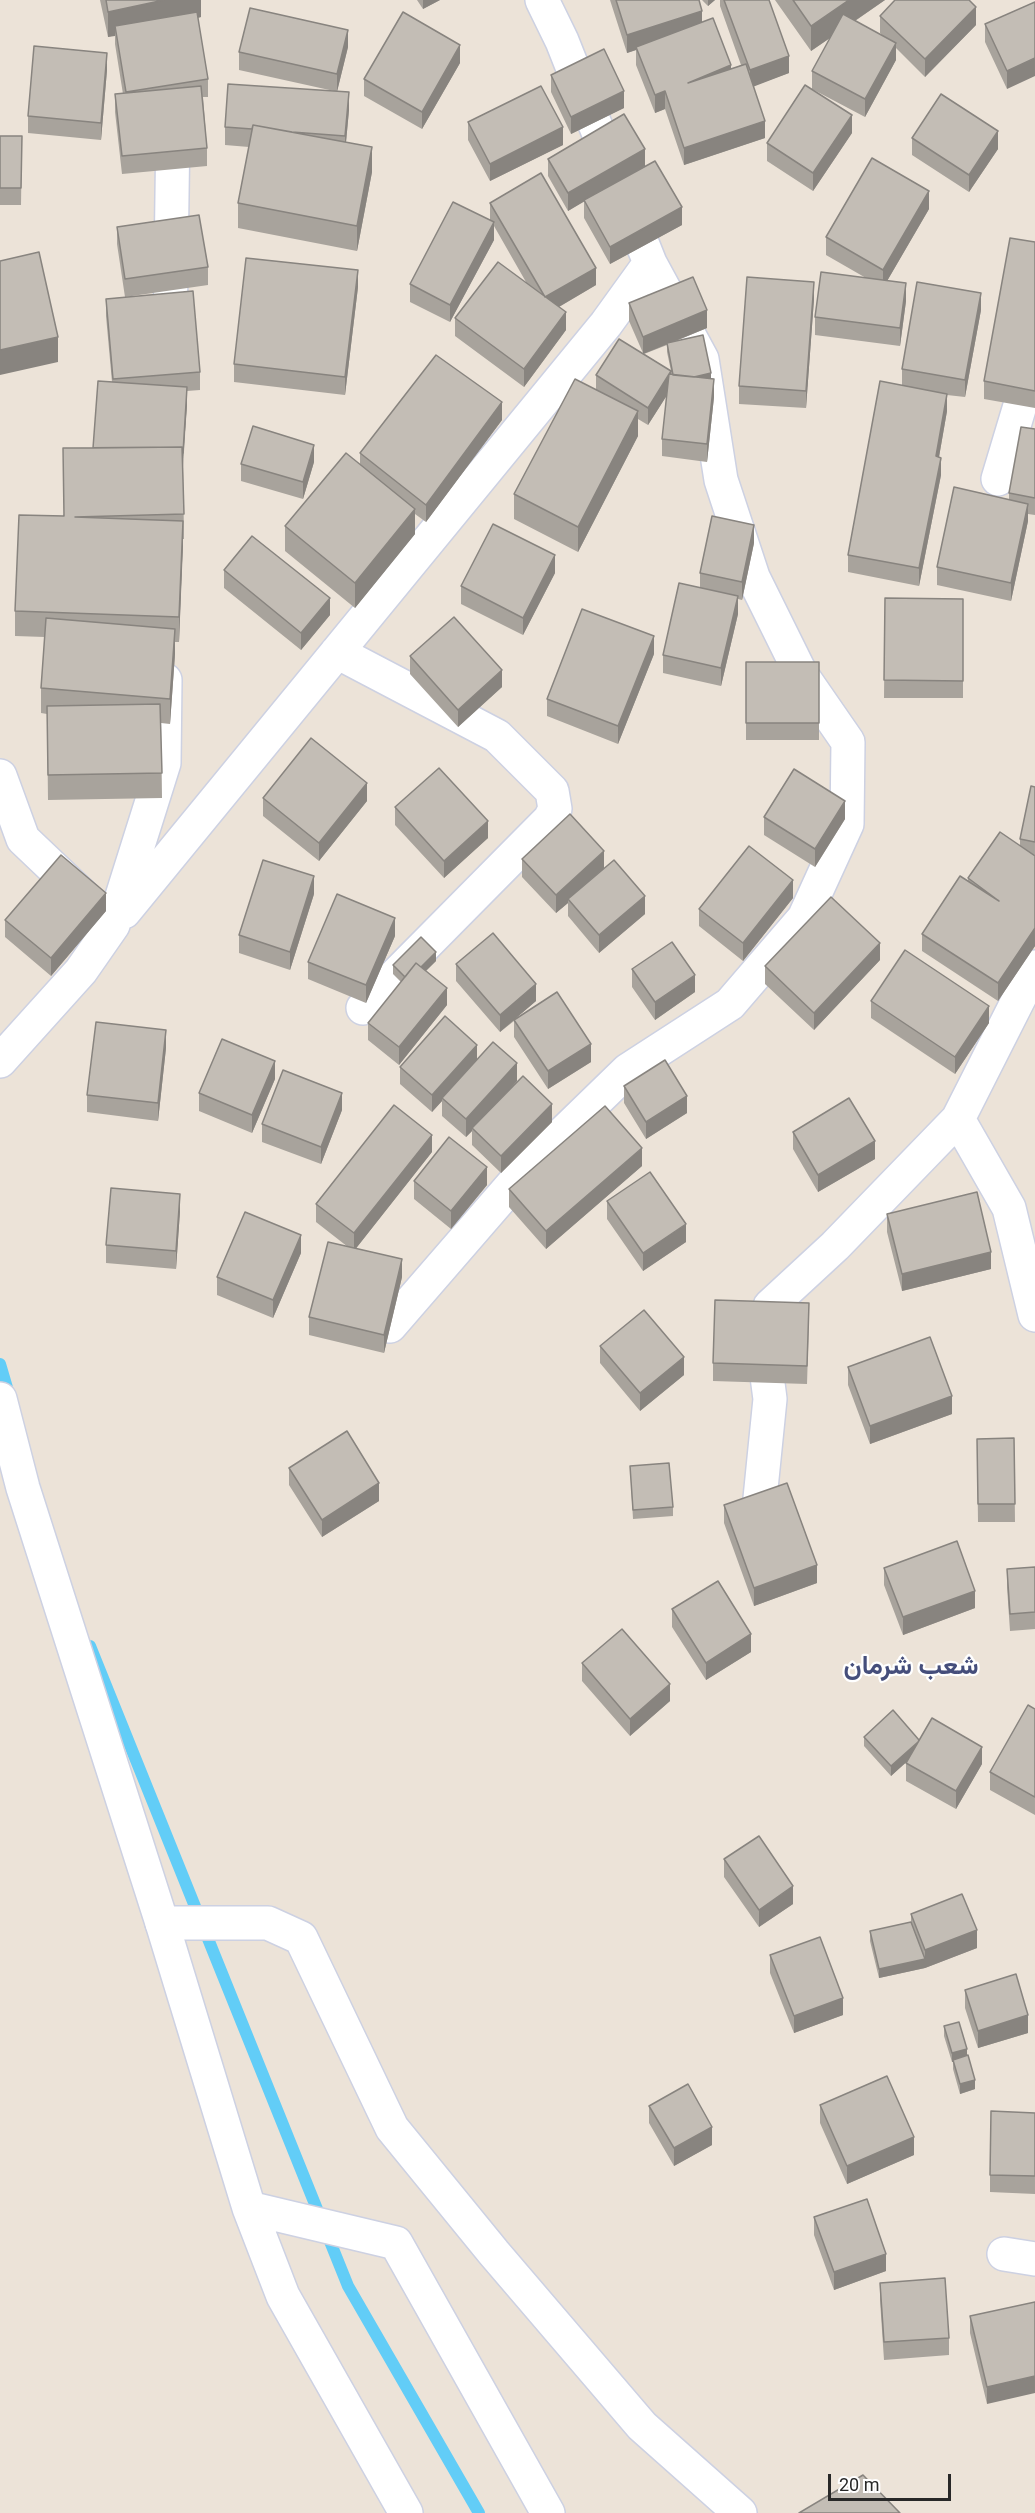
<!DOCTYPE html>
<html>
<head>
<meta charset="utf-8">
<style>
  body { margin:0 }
  #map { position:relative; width:1035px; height:2513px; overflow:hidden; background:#ece3d8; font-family:Roboto,sans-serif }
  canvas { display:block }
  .scale { position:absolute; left:828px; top:2474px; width:123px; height:27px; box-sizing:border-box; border:3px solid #282828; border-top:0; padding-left:8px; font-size:18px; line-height:21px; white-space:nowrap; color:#282828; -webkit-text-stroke:4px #fff; paint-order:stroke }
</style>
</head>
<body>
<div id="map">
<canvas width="1035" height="2513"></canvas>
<div class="scale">20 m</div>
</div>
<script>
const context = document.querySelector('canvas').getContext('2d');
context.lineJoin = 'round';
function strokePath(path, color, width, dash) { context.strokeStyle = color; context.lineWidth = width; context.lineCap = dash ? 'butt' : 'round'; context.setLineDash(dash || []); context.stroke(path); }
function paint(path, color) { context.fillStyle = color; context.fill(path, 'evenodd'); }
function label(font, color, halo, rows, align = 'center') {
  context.font = font + ' Roboto,Vazirmatn,sans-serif'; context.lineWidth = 4.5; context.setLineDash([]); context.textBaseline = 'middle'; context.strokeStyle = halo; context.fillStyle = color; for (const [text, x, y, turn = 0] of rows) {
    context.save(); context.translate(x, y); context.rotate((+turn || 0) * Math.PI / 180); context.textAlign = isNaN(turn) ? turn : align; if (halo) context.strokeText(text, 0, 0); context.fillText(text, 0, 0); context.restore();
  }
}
strokePath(new Path2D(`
  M0,1364L10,1398
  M90,1646L348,2286L479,2513`), '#62cdf7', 12);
const street = new Path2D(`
  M170,337L173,125
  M998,479L1028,379L1035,368
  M337,652L497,736L552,791L555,809L550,819L363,1008
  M0,776L23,839L84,897
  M124,912L606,324L650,263
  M0,1061L81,971L113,925L164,763L165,680
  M958,1119L1009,1208L1035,1315
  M390,1326L526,1169L628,1070L730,1004L804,918L847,824L848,742L801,674L753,577L721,480L702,359L650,263L562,41L542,0
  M756,1538L770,1399L762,1338L770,1306L835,1246L958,1119L1035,967
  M162,1923H268L301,1938L392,2128L494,2253L642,2426L740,2513
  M1004,2254L1035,2259`);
const secondary = new Path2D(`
  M0,1399L23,1488L162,1923L249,2208L283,2296L406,2513
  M249,2208L396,2243L548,2513`);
strokePath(street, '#cdd1e2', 36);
strokePath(secondary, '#cdd1e2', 36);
strokePath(street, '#fff', 33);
strokePath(secondary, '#fff', 33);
paint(new Path2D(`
  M100,0H201V17L198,18L208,79V97H203L207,148V166L122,174L115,112V94H123L115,44V35L108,37Z
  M417,0H440L423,9Z
  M610,0H699L702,22L731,69L741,65L720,6V0H769L789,73L753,86L765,138L684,165L665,109L655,113L636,65V50L627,53Z
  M702,0H715L708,6Z
  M775,0H885L855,21L883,36L880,33V16L976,25L925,77L896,48V60L865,117L812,89V71L830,38L811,51Z
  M1035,2L1007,89L985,42V24Z
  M348,47L337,91L349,110L346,142L372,172L357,251L238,228V203L249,147L225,145V127L334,91L239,70V52Z
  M460,63L422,129L364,96V79Z
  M107,70L101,140L28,133V116Z
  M551,75L624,108L571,134L551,92Z
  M468,122L563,145L490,181L468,140Z
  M852,133L813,191L767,161V143Z
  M0,136H22L21,205H0Z
  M912,138L998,149L969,192L912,155Z
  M548,159L645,166L620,181L682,225L610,264L584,218V201L568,211L548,176Z
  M490,203L596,285L559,307L566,330L524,387L455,336V318L526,282L494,226V240L450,322L410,302V284L490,220Z
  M929,209L887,281L906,301L900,346L815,335V317L866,278L826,255V237Z
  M117,227L208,267V285L125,297L200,372V390L187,391V405L183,467L184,539H183L179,642H175V654L170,724L161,723L162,798L48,800L47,714L41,713V688L45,637L15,636V611L63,516L93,448L112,382L106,316V299L125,297L117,244Z
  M1035,242V408L984,399V381Z
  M358,287L345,395L234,382V364Z
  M814,299L806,408L739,404V386Z
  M629,303L707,328L676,341L711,379L714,397L707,462L662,456V439L667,395L648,425L638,419V436L578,552L514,519V494L596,390V375L643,353L629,321ZM667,345V352L671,371L644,354Z
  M981,310L965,397L947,395V411L939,457L941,475L919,586L848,572V555L902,385V369Z
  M502,420L426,522L415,514V534L355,608L285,551V526L360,464V453Z
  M1035,429V515L1028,514V521L1011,601L937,585V567L1009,499V493Z
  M314,462L303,499L241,481V464Z
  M754,543L742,600L738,599V614L721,686L663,673V655L700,588V573Z
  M224,570L330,615L301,650L224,588Z
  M555,573L523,635L461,604V586Z
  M885,598L963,599V698H884Z
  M654,654L618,744L547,716V699Z
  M410,656L502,687L458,727L410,674Z
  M746,662H819V740H746Z
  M1035,787V946L998,1001L922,951V934L968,881V878L1020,846V839Z
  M263,798L367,801L319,861L263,816Z
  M395,807L488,838L444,878L395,825Z
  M764,817L845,819L815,867L764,835Z
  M522,859L604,868L645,914L599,953L568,916V903L556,913L522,877Z
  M314,894L290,970L239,953V935Z
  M793,898L743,961L699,926V909Z
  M106,911L51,976L5,937V920Z
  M395,936L366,1003L308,979V962Z
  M880,960L814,1030L765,984V966Z
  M436,961L426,971L447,1005L399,1065L368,1040V1023L401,982L393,974V965Z
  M456,964L536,1001L517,1017L591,1062L548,1089L514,1037V1021L500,1032L456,981Z
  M632,969L695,992L655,1020L632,987Z
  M871,1001L989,1023L955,1074L871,1018Z
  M166,1048L158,1121L87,1112V1095Z
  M477,1060L517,1081L506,1094L552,1122L501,1173L472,1145V1131L466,1137L442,1116V1101L432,1112L400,1084V1067Z
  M275,1079L252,1133L199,1111V1093Z
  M624,1086L687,1113L646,1139L624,1103Z
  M342,1110L321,1164L262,1142V1124Z
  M793,1132L875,1159L818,1192L793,1149Z
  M432,1152L356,1248L402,1277L384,1353L309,1335V1317L348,1247L316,1222V1204Z
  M642,1166L546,1249L509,1207V1189Z
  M414,1181L487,1185L451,1229L414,1199Z
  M607,1201L686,1242L643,1271L607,1219Z
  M180,1211L176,1269L106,1263V1245Z
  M887,1214L991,1269L902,1291L887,1232Z
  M301,1253L273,1318L217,1295V1277Z
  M809,1320L807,1384L713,1381V1363Z
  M600,1346L684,1375L640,1411L600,1363Z
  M848,1367L952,1414L870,1444L848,1385Z
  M1014,1438L1015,1522H978L977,1439Z
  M630,1466L673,1507V1516L633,1519Z
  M289,1468L379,1501L322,1537L289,1485Z
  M724,1505L817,1583L754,1606L724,1523Z
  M1035,1567V1629L1010,1631L1007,1587V1569Z
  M884,1568L975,1608L903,1635L884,1585Z
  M672,1609L751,1652L706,1680L672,1627Z
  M582,1663L670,1701L630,1736L582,1681Z
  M1035,1709V1815L990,1790V1772Z
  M864,1737L919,1740L982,1764L956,1809L906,1781V1763L907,1761L891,1776L864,1746Z
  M724,1859L793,1904L759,1927L724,1877Z
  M911,1914L977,1948L925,1968L879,1978L870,1941V1931L911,1922Z
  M770,1955L843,2015L794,2033L770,1973Z
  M965,1990L1028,2033L978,2048L965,2008Z
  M944,2026L967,2056L975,2089L960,2094L953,2069V2062H952L944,2036Z
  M820,2105L914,2155L847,2184L820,2123Z
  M649,2106L712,2145L674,2166L649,2123Z
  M1035,2113V2194L990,2192V2175Z
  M814,2217L886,2271L834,2290L814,2235Z
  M880,2283L949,2338V2355L884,2360L880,2300Z
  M1035,2302L987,2404L970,2333V2316Z`), '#a8a39c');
paint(new Path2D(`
  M164,0H201V17L116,35L115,26V36L108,37V12Z
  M423,0H440L423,9Z
  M708,0H715L708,6Z
  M849,0H885L811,51V26Z
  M976,7V25L925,77V59Z
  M702,11V28L636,47V50L627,53V35Z
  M348,30V47L337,92V74Z
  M896,43V60L865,117V99Z
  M460,45V63L422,129V112Z
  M107,53V70L101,140V123Z
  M789,56V73L750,88V70Z
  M1035,58V76L1007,89V71Z
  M731,65V83H688Z
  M624,91V108L571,134V117Z
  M665,91V109L655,113V95Z
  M349,92V110L345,153V136Z
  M852,115V133L813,191V173Z
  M765,121V138L684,165V148Z
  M563,127V145L490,181V164Z
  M998,131V149L969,192V175Z
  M372,147V172L357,251V226Z
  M645,149V166L568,211V193Z
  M929,191V209L883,288V270Z
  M682,207V225L610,264V247Z
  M494,222V240L450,322V305Z
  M596,268V285L545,315V297Z
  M358,270V287L345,395V377Z
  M814,282V299L806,408V391Z
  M906,283V301L900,346V328Z
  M981,293V310L965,397V380Z
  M707,310V328L643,354V337Z
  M566,312V330L524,387V369Z
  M58,337V362L0,375V350Z
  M671,371V389L648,425V408Z
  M711,373V382L675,381Z
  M714,379V397L707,462V444Z
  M187,387V405L182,472V455Z
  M947,394V411L936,474V456Z
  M502,402V420L426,522V505Z
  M638,411V436L578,552V527Z
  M314,445V462L303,499V482Z
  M941,458V475L919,586V568Z
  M1028,504V521L1011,601V583Z
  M415,509V534L355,608V583Z
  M183,521V546L179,642V617Z
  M754,525V543L742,600V582Z
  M555,555V573L523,635V618Z
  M738,596V614L721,686V668Z
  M330,598V615L301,650V633Z
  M175,629V654L170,724V699Z
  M654,636V654L618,744V726Z
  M502,670V687L458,727V710Z
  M367,783V801L319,861V843Z
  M845,801V819L815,867V849Z
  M488,821V838L444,878V861Z
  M604,851V868L568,899V903L556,913V895Z
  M314,876V894L290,970V952Z
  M793,880V898L743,961V943Z
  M106,893V911L51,976V958Z
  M645,896V914L599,953V935Z
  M395,918V936L366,1003V985Z
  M1035,928V946L998,1001V983Z
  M880,943V960L814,1030V1013Z
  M436,952V961L407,989V980Z
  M695,975V992L655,1020V1002Z
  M536,984V1001L500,1032V1015Z
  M447,988V1005L399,1065V1047Z
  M989,1006V1023L955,1074V1057Z
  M166,1030V1048L158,1121V1103Z
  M591,1044V1062L548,1089V1071Z
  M477,1045V1062L442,1098V1101L432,1112V1095Z
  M275,1061V1079L252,1133V1115Z
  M517,1063V1081L473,1129L472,1128V1131L466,1137V1119Z
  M342,1093V1110L321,1164V1147Z
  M687,1096V1113L646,1139V1122Z
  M552,1104V1122L501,1173V1156Z
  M432,1135V1152L354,1251V1233Z
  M875,1141V1159L818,1192V1175Z
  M642,1148V1166L546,1249V1231Z
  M487,1167V1185L451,1229V1211Z
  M180,1194V1211L176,1269V1251Z
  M686,1224V1242L643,1271V1253Z
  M301,1235V1253L273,1318V1300Z
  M991,1252V1269L902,1291V1274Z
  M402,1259V1277L384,1353V1335Z
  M684,1357V1375L640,1411V1393Z
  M952,1396V1414L870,1444V1426Z
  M379,1483V1501L322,1537V1520Z
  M817,1565V1583L754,1606V1588Z
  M975,1591V1608L903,1635V1617Z
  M751,1634V1652L706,1680V1663Z
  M670,1684V1701L630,1736V1719Z
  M920,1740V1750L891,1776V1766Z
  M982,1747V1764L956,1809V1791Z
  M793,1886V1904L759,1927V1910Z
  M977,1930V1948L925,1968L879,1978V1969L925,1959V1950Z
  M843,1998V2015L794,2033V2016Z
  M1028,2015V2033L978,2048V2031Z
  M967,2049V2058L952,2062V2053Z
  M975,2080V2089L960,2094V2084Z
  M712,2127V2145L674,2166V2148Z
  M914,2137V2155L847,2184V2166Z
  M886,2254V2271L834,2290V2272Z
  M1035,2376V2393L987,2404V2387Z`), '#88847f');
const building = new Path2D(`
  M106,0H164L108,12Z
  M616,0H699L702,11L627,35Z
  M724,0H769L789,56L750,70Z
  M793,0H849L811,26Z
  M895,0H969L976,7L925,59L880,16Z
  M1035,2V58L1007,71L985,24Z
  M250,8L348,30L337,74L239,52Z
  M197,12L208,79L126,92L115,26Z
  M403,12L460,45L422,112L364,79Z
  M843,14L896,43L865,99L812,71Z
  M713,18L731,65L688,83L746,64L765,121L684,148L665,91L655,95L636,47Z
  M34,46L107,53L101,123L28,116Z
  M604,49L624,91L571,117L551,75Z
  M228,84L349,92L345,136L292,132L253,125L252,129L225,127Z
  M805,85L852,115L813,173L767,143Z
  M201,86L207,148L122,156L115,94Z
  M541,86L563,127L490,164L468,122Z
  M941,94L998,131L969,175L912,138Z
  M624,114L645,149L568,193L548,159Z
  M253,125L372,147L357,226L238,203Z
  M0,136H22L21,188H0Z
  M872,158L929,191L883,270L826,237Z
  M655,161L682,207L610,247L584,200Z
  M541,173L596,268L545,297L490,203Z
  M453,202L494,222L450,305L410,284Z
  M199,215L208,267L125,279L117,227Z
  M1010,238L1035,242V391L984,381Z
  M39,252L58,337L0,350V261Z
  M246,258L358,270L345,377L234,364Z
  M498,262L566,312L524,369L455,318Z
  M821,272L906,283L900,328L815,317Z
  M693,277L707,310L643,337L629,303Z
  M747,277L814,282L806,391L739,386Z
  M917,282L981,293L965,380L902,369Z
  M193,291L200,372L113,379L106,299Z
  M703,335L711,373L694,377L673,375L667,343Z
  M619,339L671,371L648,408L596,375Z
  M436,355L502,402L426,505L360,453Z
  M669,374L714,379L707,444L662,439Z
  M575,379L638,411L578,527L514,494Z
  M98,381L187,387L183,453L182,447L93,448Z
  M880,381L947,394L936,456L941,458L919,568L848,555Z
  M253,426L314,445L303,482L241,464Z
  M1021,427L1035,429V498L1009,493Z
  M182,447L184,514L75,517L183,521L179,617L15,611L19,515L64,516L63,448Z
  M346,453L415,509L355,583L285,526Z
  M954,487L1028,504L1011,583L937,567Z
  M712,516L754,525L742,582L700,573Z
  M493,524L555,555L523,618L461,586Z
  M252,536L330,598L301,633L224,570Z
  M679,583L738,596L721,668L663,655Z
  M885,598L963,599V681L884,680Z
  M582,609L654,636L618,726L547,699Z
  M454,617L502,670L458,710L410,656Z
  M46,618L175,629L170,699L41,688Z
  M746,662H819V723H746Z
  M160,704L162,773L48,775L47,706Z
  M311,738L367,783L319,843L263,798Z
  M439,768L488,821L444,861L395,807Z
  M794,769L845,801L815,849L764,817Z
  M1031,786L1035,787V842L1020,839Z
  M570,814L604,851L556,895L522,859Z
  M1000,832L1035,856V928L998,983L922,934L960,876L999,901L968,878Z
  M749,846L793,880L743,943L699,909Z
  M61,855L106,893L51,958L5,920Z
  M263,860L314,876L290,952L239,935Z
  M614,860L645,896L599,935L568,899Z
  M337,894L395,918L366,985L308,962Z
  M831,897L880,943L814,1013L765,966Z
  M493,933L536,984L500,1015L456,964Z
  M421,937L436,952L421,967L416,963L405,977L393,965Z
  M672,942L695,975L655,1002L632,969Z
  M905,950L989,1006L955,1057L871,1001Z
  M416,963L447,988L399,1047L368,1023Z
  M557,992L591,1044L548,1071L514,1020Z
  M445,1016L477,1045L432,1095L400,1067Z
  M96,1022L166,1030L158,1103L87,1095Z
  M222,1039L275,1061L252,1115L199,1093Z
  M493,1042L517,1063L466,1119L442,1098Z
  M665,1060L687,1096L646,1122L624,1086Z
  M283,1070L342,1093L321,1147L262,1124Z
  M523,1076L552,1104L501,1156L472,1128Z
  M849,1098L875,1141L818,1175L793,1132Z
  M394,1105L432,1135L354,1233L316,1204Z
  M605,1106L642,1148L546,1231L509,1189Z
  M449,1137L487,1167L451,1211L414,1181Z
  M650,1172L686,1224L643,1253L607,1201Z
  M111,1188L180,1194L176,1251L106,1245Z
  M977,1192L991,1252L902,1274L887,1214Z
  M245,1212L301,1235L273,1300L217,1277Z
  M328,1242L402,1259L384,1335L309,1317Z
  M715,1300L809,1303L807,1366L713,1363Z
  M644,1310L684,1357L640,1393L600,1346Z
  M930,1337L952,1396L870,1426L848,1367Z
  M347,1431L379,1483L322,1520L289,1468Z
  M1014,1438L1015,1504H978L977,1439Z
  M669,1463L673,1507L633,1510L630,1466Z
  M787,1483L817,1565L754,1588L724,1505Z
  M957,1541L975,1591L903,1617L884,1568Z
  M1035,1567V1612L1010,1614L1007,1569Z
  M718,1581L751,1634L706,1663L672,1609Z
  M622,1629L670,1684L630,1719L582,1663Z
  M1028,1705L1035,1709V1797L990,1772Z
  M893,1710L919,1740L918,1742L891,1766L864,1737Z
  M932,1718L982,1747L956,1791L906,1763Z
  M759,1836L793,1886L759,1910L724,1859Z
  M962,1894L977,1930L925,1950L911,1914Z
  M911,1922L925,1959L879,1969L870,1931Z
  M820,1937L843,1998L794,2016L770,1955Z
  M1016,1974L1028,2015L978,2031L965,1990Z
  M959,2022L967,2049L952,2053L944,2026Z
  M968,2055L975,2080L960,2084L953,2060Z
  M887,2076L914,2137L847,2166L820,2105Z
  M688,2084L712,2127L674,2148L649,2106Z
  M991,2111L1035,2113V2176L990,2175Z
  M867,2199L886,2254L834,2272L814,2217Z
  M945,2278L949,2338L884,2342L880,2283Z
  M1035,2302V2376L987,2387L970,2316Z
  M863,2475L900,2513H799Z`);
paint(building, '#c3bdb5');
strokePath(building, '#88847f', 1.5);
label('bold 26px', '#454e7b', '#fff', [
  ["شعب شرمان",911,1667]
]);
</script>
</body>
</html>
